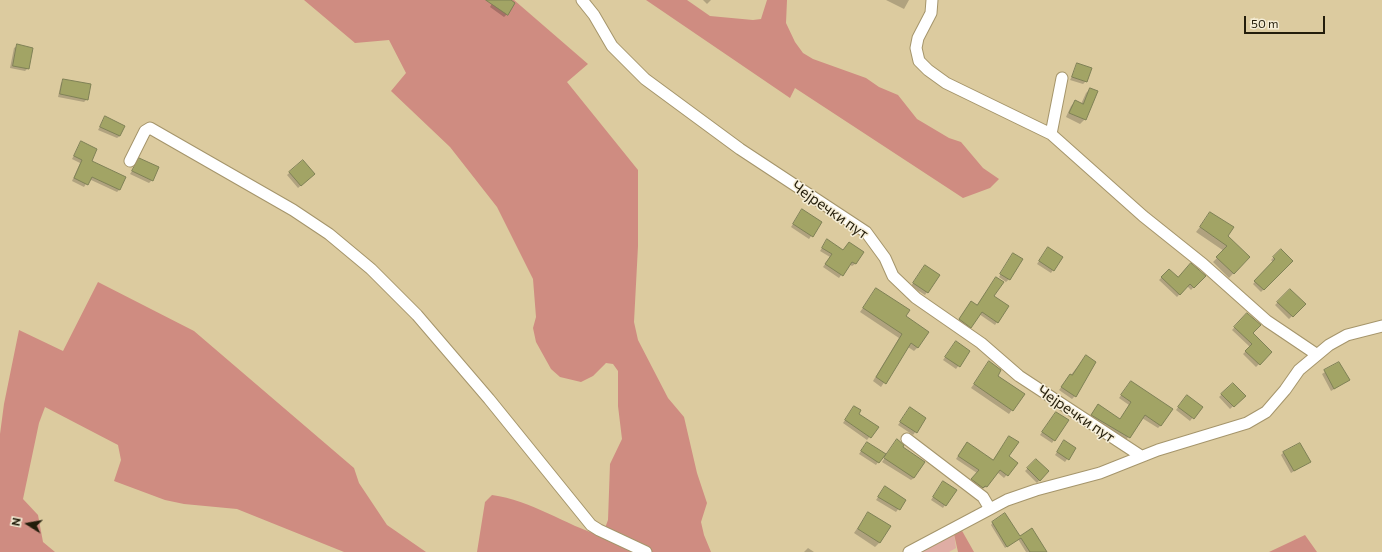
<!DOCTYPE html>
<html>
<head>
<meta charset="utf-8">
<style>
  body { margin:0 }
  #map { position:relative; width:1382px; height:552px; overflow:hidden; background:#dccb9f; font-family:Commissioner,sans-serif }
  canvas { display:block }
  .north { position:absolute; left:8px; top:504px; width:40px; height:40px; -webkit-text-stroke:3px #f5edd6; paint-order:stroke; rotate:281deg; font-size:11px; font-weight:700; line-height:16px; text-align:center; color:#231d0b }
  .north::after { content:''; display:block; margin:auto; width:14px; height:18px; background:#231d0b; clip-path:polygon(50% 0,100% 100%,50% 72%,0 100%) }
  .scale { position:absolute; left:1244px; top:16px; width:81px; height:18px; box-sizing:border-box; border:2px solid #231d0b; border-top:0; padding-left:5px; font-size:12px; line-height:14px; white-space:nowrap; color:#231d0b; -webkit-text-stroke:3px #f5edd6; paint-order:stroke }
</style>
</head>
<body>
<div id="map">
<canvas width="1382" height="552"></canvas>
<div class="north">N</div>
<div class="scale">50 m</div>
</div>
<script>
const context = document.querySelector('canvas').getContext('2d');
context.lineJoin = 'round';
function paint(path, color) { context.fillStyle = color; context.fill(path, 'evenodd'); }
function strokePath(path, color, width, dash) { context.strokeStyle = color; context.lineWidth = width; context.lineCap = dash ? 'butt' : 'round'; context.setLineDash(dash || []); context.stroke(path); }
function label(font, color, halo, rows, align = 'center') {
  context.font = font + ' Commissioner,sans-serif'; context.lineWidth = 3; context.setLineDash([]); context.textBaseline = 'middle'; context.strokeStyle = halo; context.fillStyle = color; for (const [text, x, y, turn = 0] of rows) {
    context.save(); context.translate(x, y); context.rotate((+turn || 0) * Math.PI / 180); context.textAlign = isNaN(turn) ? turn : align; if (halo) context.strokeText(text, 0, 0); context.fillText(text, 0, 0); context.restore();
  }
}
paint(new Path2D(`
  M954,534L956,548L949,552H917Z`), '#dfada4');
paint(new Path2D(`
  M304,0H514L588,64L567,82L638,170V246L634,322L638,340L668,398L684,417L697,473L707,503L701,522L704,535L711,552H477L485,502L492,495C531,500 565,525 602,536L608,520L610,464L622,439L618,406V371L613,364L606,363L593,376L581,382L560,377L551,369L536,342L533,328L536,317L533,279L497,207L450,147L391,91L406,73L389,40L355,43Z
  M646,0H687L710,16L753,20L761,19L767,0H787L786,23L795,42L803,53L813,59L866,78L879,87L898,95L917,119L949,138L961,142L983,168L999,179L990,188L963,198L795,88L790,98Z
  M98,282L194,331L354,468L359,483L387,525L426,552H344L237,509L184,504L165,500L114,481L121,460L118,445L45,407L39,423L23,499L38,515L43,542L55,552H0V434L4,404L19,330L63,351Z
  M961,529L974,552H958L954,534Z
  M1305,535L1317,552H1269Z`), '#cf8c81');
paint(new Path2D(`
  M494,0H509L507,14L504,17L490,7Z
  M703,0H711L707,4Z
  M886,0H909L904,9Z
  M17,46L28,68L25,71L10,68L14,48Z
  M1078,64L1086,81L1083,84L1070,80Z
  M64,80L87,99L84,102L58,97L61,83Z
  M1090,89L1085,119L1080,124L1066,117L1071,106L1075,102L1081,104L1086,93Z
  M105,117L120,136L117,138L98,130Z
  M81,142L91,162L120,189L117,192L89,179L84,187L72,181L80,163L72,159Z
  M140,159L152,180L149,183L130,174Z
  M303,161L311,177L298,188L287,175Z
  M800,213L821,222L809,239L791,227Z
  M1211,213L1227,236L1249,257L1229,278L1213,262L1224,251L1196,232Z
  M825,243L843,251L863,252L855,264L852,266L849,264L839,278L823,267L830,257L820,251Z
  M1048,248L1053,270L1051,273L1037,264Z
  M1281,250L1292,261L1261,292L1253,284L1273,262L1271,260Z
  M1011,257L1009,279L1006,282L999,277Z
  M925,266L927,292L925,295L911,286Z
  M1169,270L1178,279L1204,276L1191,290L1187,286L1177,297L1159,280Z
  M996,278L993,297L997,322L995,325L979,314L968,330L957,322L971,302L977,306Z
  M876,289L905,317L918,347L914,351L908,347L881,387L873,381L899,338L860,312Z
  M1290,290L1304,304L1289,319L1275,305Z
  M1247,314L1252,334L1271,352L1256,367L1243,354L1250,347L1232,330Z
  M956,342L969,351L956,369L943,360Z
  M1086,356L1075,396L1072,399L1059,390Z
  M989,363L996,376L1023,394L1009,414L971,388Z
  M1339,363L1349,380L1331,391L1322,374Z
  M1131,382L1161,425L1158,428L1142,418L1126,440L1089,418L1098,405L1120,420L1129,405L1119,398Z
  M1233,384L1244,396L1230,409L1219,397Z
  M1184,399L1201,407L1190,421L1176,410Z
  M854,407L858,414L877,427L867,440L843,423Z
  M910,408L925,419L913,435L898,425Z
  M1053,416L1054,440L1052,443L1040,435Z
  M895,443L914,478L911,480L882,462Z
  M1062,444L1075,448L1065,462L1055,455Z
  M865,445L884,454L876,465L859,454Z
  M964,446L993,461L1017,463L1004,478L997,472L986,487L980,490L970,483L977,473L956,459Z
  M1284,452L1309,462L1291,473L1281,455Z
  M1036,460L1048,471L1037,483L1025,471Z
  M941,485L945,505L943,508L931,500Z
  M883,490L905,500L896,512L876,500Z
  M868,513L880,542L875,547L854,533Z
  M993,522L1020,537L1046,552H1026L1018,539L1005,548L991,525Z
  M808,548L814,552H804Z`), '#0003');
const building = new Path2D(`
  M486,0H511L515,3L508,15Z
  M17,44L33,48L29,69L13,66Z
  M1077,63L1092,68L1087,82L1072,77Z
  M63,79L91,84L88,100L60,94Z
  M1090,88L1098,91L1086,120L1069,113L1075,100L1083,104Z
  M105,116L125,126L120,136L100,127Z
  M81,141L97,149L92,161L126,177L120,190L92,177L88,185L74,178L82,160L74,156Z
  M139,158L159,167L153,181L132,171Z
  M303,160L315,174L301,186L289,172Z
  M802,209L822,222L813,237L793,224Z
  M1210,212L1234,227L1228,236L1250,257L1234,274L1216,257L1227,246L1200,227Z
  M827,239L843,250L849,242L864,252L856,264L852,262L843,276L825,264L832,254L822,248Z
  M1048,247L1063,257L1054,271L1039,261Z
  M1281,249L1293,261L1264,290L1254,281L1275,259L1273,257Z
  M1013,253L1023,259L1010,280L1000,274Z
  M1191,263L1206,276L1194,288L1190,284L1180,295L1161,277L1169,269L1178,277Z
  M925,265L940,275L928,293L913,283Z
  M996,277L1004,282L994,296L1009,306L998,323L982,312L971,328L959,319L971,301L977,305Z
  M876,288L910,310L906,316L929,332L918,348L911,343L886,384L876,377L902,334L863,308Z
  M1290,289L1306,304L1293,317L1277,302Z
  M1247,313L1261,325L1253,333L1272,352L1260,365L1245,351L1252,344L1234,327Z
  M956,341L970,351L960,367L945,357Z
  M1086,355L1096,362L1076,397L1061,387L1070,374L1072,375Z
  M989,361L1001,370L998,376L1025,394L1013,411L974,384Z
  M1339,362L1350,380L1334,389L1324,370Z
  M1131,381L1173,409L1161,426L1145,415L1130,438L1091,415L1098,404L1120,419L1131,402L1121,395Z
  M1233,383L1246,396L1234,407L1221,394Z
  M1187,395L1203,407L1194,419L1178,407Z
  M854,406L861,410L859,414L879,427L871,438L845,420Z
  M910,407L926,418L917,433L900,422Z
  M1056,412L1069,420L1055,441L1042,432Z
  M1009,436L1019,442L1009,456L1018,463L1008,476L1000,470L987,487L985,486L983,488L971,479L979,470L958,456L967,442L993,460Z
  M897,439L904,445L903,447L925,462L914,478L884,458Z
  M1064,440L1076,448L1069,460L1057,452Z
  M867,442L886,454L879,463L861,451Z
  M1300,443L1311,462L1294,471L1283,452Z
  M1036,459L1049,471L1040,481L1027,468Z
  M943,481L957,490L946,506L933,497Z
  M885,486L906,500L900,510L878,497Z
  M868,512L891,526L880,543L858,529Z
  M1005,513L1020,536L1032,528L1047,552H1030L1021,538L1007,547L992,522Z`);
paint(building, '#a2a465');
strokePath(building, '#7f8156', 1);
const minor = new Path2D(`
  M582,0L594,15L612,46L645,79L740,149L866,232L885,258L893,276L916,298L981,343L1019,376L1141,456
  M932,0L931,13L918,38L916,48L919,61L928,70L946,83L1051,134L1143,216L1203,264L1267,321L1316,354
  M1051,134L1062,78
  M130,161L145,131L150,128L293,210L329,234L371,269L417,315L489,399L591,525L599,530L646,552
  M907,439L983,497L990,509
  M909,552L1007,500L1036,490L1100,473L1158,450L1247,423L1266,412L1285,390L1299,370L1329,345L1347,335L1382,326`);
strokePath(minor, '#a5956b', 13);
strokePath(minor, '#fff', 11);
label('15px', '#231d0b', '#f5edd6', [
  ["Чејречки пут",830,210,35],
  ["Чејречки пут",1076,414,34]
]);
</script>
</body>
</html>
